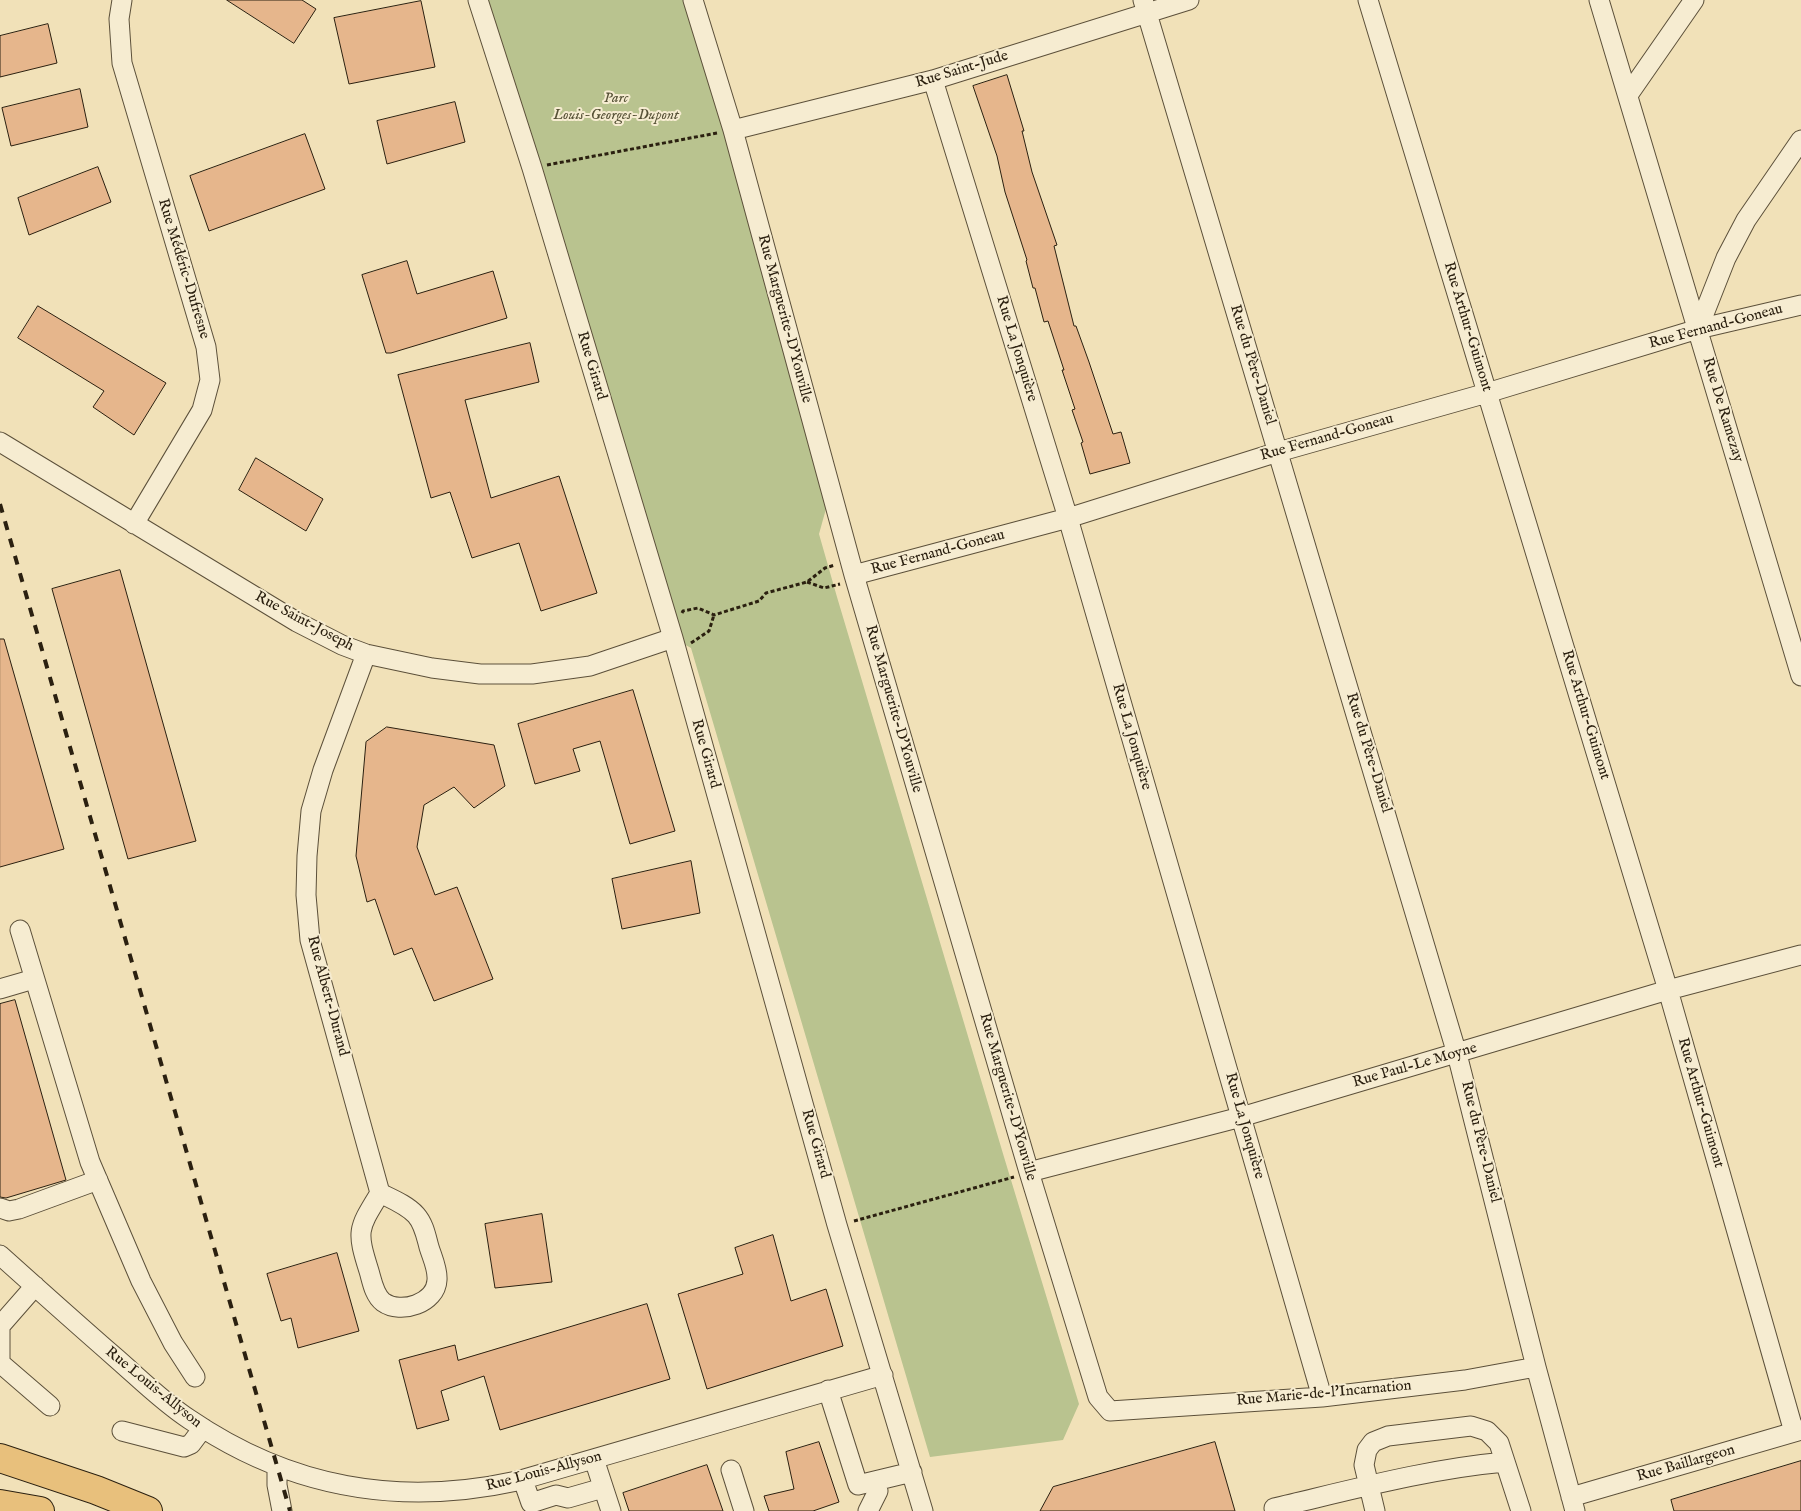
<!DOCTYPE html>
<html>
<head>
<meta charset="utf-8">
<style>
  body { margin:0 }
  canvas { display:block; background:#f1e1b8 }
</style>
</head>
<body>
<canvas width="1801" height="1511"></canvas>
<script>
const context = document.querySelector('canvas').getContext('2d');
context.lineJoin = 'round';
function paint(path, color) { context.fillStyle = color; context.fill(path, 'evenodd'); }
function strokePath(path, color, width, dash) { context.strokeStyle = color; context.lineWidth = width; context.lineCap = dash ? 'butt' : 'round'; context.setLineDash(dash || []); context.stroke(path); }
function label(font, color, halo, rows, align = 'center') {
  context.font = font + ' "IM FELL English",serif'; context.lineWidth = 4; context.setLineDash([]); context.textBaseline = 'middle'; context.strokeStyle = halo; context.fillStyle = color; for (const [text, x, y, turn = 0] of rows) {
    context.save(); context.translate(x, y); context.rotate((+turn || 0) * Math.PI / 180); context.textAlign = isNaN(turn) ? turn : align; if (halo) context.strokeText(text, 0, 0); context.fillText(text, 0, 0); context.restore();
  }
}
paint(new Path2D(`
  M473,0H693L834,480L819,534L837,597L1004,1157L1079,1404L1063,1440L930,1457L691,648L673,638Z`), '#b9c38f');
const building = new Path2D(`
  M227,0H302L316,9L294,43Z
  M421,1L435,67L349,84L334,18Z
  M48,24L57,63L0,77V36Z
  M1007,75L1024,131H1022L1032,172L1057,245L1054,246L1074,326H1076L1089,362L1113,434L1121,432L1130,463L1090,474L1081,443L1083,442L1072,410L1075,409L1062,370H1064L1048,321L1044,322L1035,288H1033L1026,261L1027,260L1005,192L997,156L973,86Z
  M80,89L88,127L11,146L2,108Z
  M455,102L465,142L387,164L377,121Z
  M305,134L325,189L209,231L190,176Z
  M98,167L111,202L29,235L18,198Z
  M407,261L417,294L493,271L507,318L391,353H386L362,275Z
  M38,306L166,383L134,435L93,407L104,391L18,338Z
  M530,343L539,382L465,400L491,498L559,476L597,593L541,611L519,543L472,558L450,492L431,498L398,375Z
  M256,458L323,499L306,531L239,490Z
  M120,570L196,841L128,859L52,589Z
  M0,639H4L64,849L0,867Z
  M633,690L675,831L630,844L600,741L573,749L580,771L535,784L518,724Z
  M387,727L494,745L505,786L474,808L454,787L424,805L417,847L435,895L457,887L493,979L434,1001L412,948L394,955L375,899L367,902L356,856L366,742Z
  M691,861L700,913L622,929L612,879Z
  M15,1000L66,1180L6,1198L0,1197V1004Z
  M542,1214L552,1282L495,1288L485,1224Z
  M773,1235L791,1301L826,1289L843,1346L707,1389L678,1294L743,1274L735,1248Z
  M337,1253L359,1331L298,1348L291,1318L281,1321L267,1274Z
  M647,1304L670,1379L500,1430L484,1376L441,1391L449,1420L417,1429L399,1360L455,1345L458,1360Z
  M819,1442L839,1502L813,1511H769L764,1496L794,1489L786,1452Z
  M1215,1442L1235,1511H1040L1053,1487Z
  M1801,1461V1511H1674L1671,1500Z
  M707,1465L723,1511H629L623,1493Z`);
paint(building, '#e6b68c');
strokePath(building, '#2b2010', 1);
const minor = new Path2D(`
  M122,0L119,19L122,63L206,347L210,380L202,410L134,524
  M478,0L532,168L673,638L837,1225L923,1511
  M693,0L733,130L854,575L1029,1172L1098,1397L1110,1411L1322,1397L1465,1380L1536,1367
  M1143,0L1457,1054L1536,1367L1575,1511
  M1368,0L1668,990L1794,1432
  M1599,0L1801,676
  M933,80L1068,518L1322,1397
  M1628,95L1694,0
  M733,130L933,80L1189,0
  M1698,329L1726,258L1746,220L1801,140
  M0,442L297,622L342,645L366,654L432,668L480,674H532L590,666L673,638
  M854,575L1068,518L1278,452L1487,393L1698,329L1801,305
  M366,654L323,770L311,811L307,856L306,895L310,940L380,1193
  M20,930L90,1162L141,1281L173,1343L195,1377
  M0,989L34,979
  M1029,1172L1241,1117L1668,990L1801,955
  M380,1193C392,1199 407,1205 416,1215C424,1224 426,1236 429,1247C432,1257 438,1269 437,1280C436,1303 401,1315 383,1302C374,1295 372,1281 369,1271C356,1230 358,1229 380,1193Z
  M0,1208L9,1211L19,1209L98,1180
  M0,1255C39,1290 77,1324 116,1358C140,1379 163,1402 189,1419C290,1488 398,1507 517,1481L883,1375
  M35,1286L0,1326V1363L50,1406
  M828,1390L858,1485L912,1472
  M122,1431L184,1447L191,1444L203,1428
  M594,1459L611,1511
  M277,1466V1485L282,1511
  M731,1470L744,1511
  M523,1480L531,1503L556,1495L568,1498L603,1488
  M1571,1497L1801,1430
  M1274,1508C1351,1490 1427,1469 1505,1462
  M868,1511L878,1491L875,1482
  M1375,1511L1364,1465L1367,1450L1373,1442L1388,1436L1471,1426L1487,1431L1499,1443L1521,1511`);
const highway = new Path2D(`
  M0,1458L96,1490L148,1511
  M0,1504L40,1511`);
strokePath(minor, '#5c503a', 21);
strokePath(highway, '#2b2010', 30);
strokePath(new Path2D(`
  M547,165L717,133
  M807,582L824,588L840,584
  M682,613L683,611L698,608L714,615L759,601L766,593L807,582L825,568L835,565
  M691,643L709,631L714,615
  M854,1221L1014,1177`), '#2b2010', 3, [4, 2.5]);
strokePath(minor, '#f6ecd1', 19);
strokePath(highway, '#e8c07c', 28);
strokePath(new Path2D(`
  M0,504L290,1511`), '#2b2010', 4, [9, 9]);
label('15px', '#2b2010', '#f6ecd1', [
  ["Rue Saint-Jude",962,70,-17],
  ["Rue Médéric-Dufresne",183,269,73],
  ["Rue Marguerite-D'Youville",784,319,75],
  ["Rue Arthur-Guimont",1467,327,73],
  ["Rue Fernand-Goneau",1716,327,-15],
  ["Rue La Jonquière",1016,349,73],
  ["Rue du Père-Daniel",1252,365,73],
  ["Rue Girard",591,366,73],
  ["Rue De Ramezay",1722,410,73],
  ["Rue Fernand-Goneau",1327,438,-16],
  ["Rue Fernand-Goneau",938,553,-15],
  ["Rue Saint-Joseph",304,622,28],
  ["Rue Marguerite-D'Youville",893,709,74],
  ["Rue Arthur-Guimont",1585,715,73],
  ["Rue La Jonquière",1131,737,74],
  ["Rue du Père-Daniel",1368,753,73],
  ["Rue Girard",705,754,74],
  ["Rue Albert-Durand",327,996,75],
  ["Rue Paul-Le Moyne",1415,1066,-16],
  ["Rue Marguerite-D'Youville",1007,1097,74],
  ["Rue Arthur-Guimont",1700,1103,74],
  ["Rue La Jonquière",1244,1126,74],
  ["Rue du Père-Daniel",1480,1142,76],
  ["Rue Girard",815,1144,74],
  ["Rue Louis-Allyson",153,1388,39],
  ["Rue Marie-de-l'Incarnation",1324,1394,-5],
  ["Rue Baillargeon",1686,1464,-16],
  ["Rue Louis-Allyson",544,1472,-15]
]);
label('italic 15px', '#565136', '#f6ecd1', [
  ["Parc",616,99],
  ["Louis-Georges-Dupont",616,116]
]);
</script>
</body>
</html>
